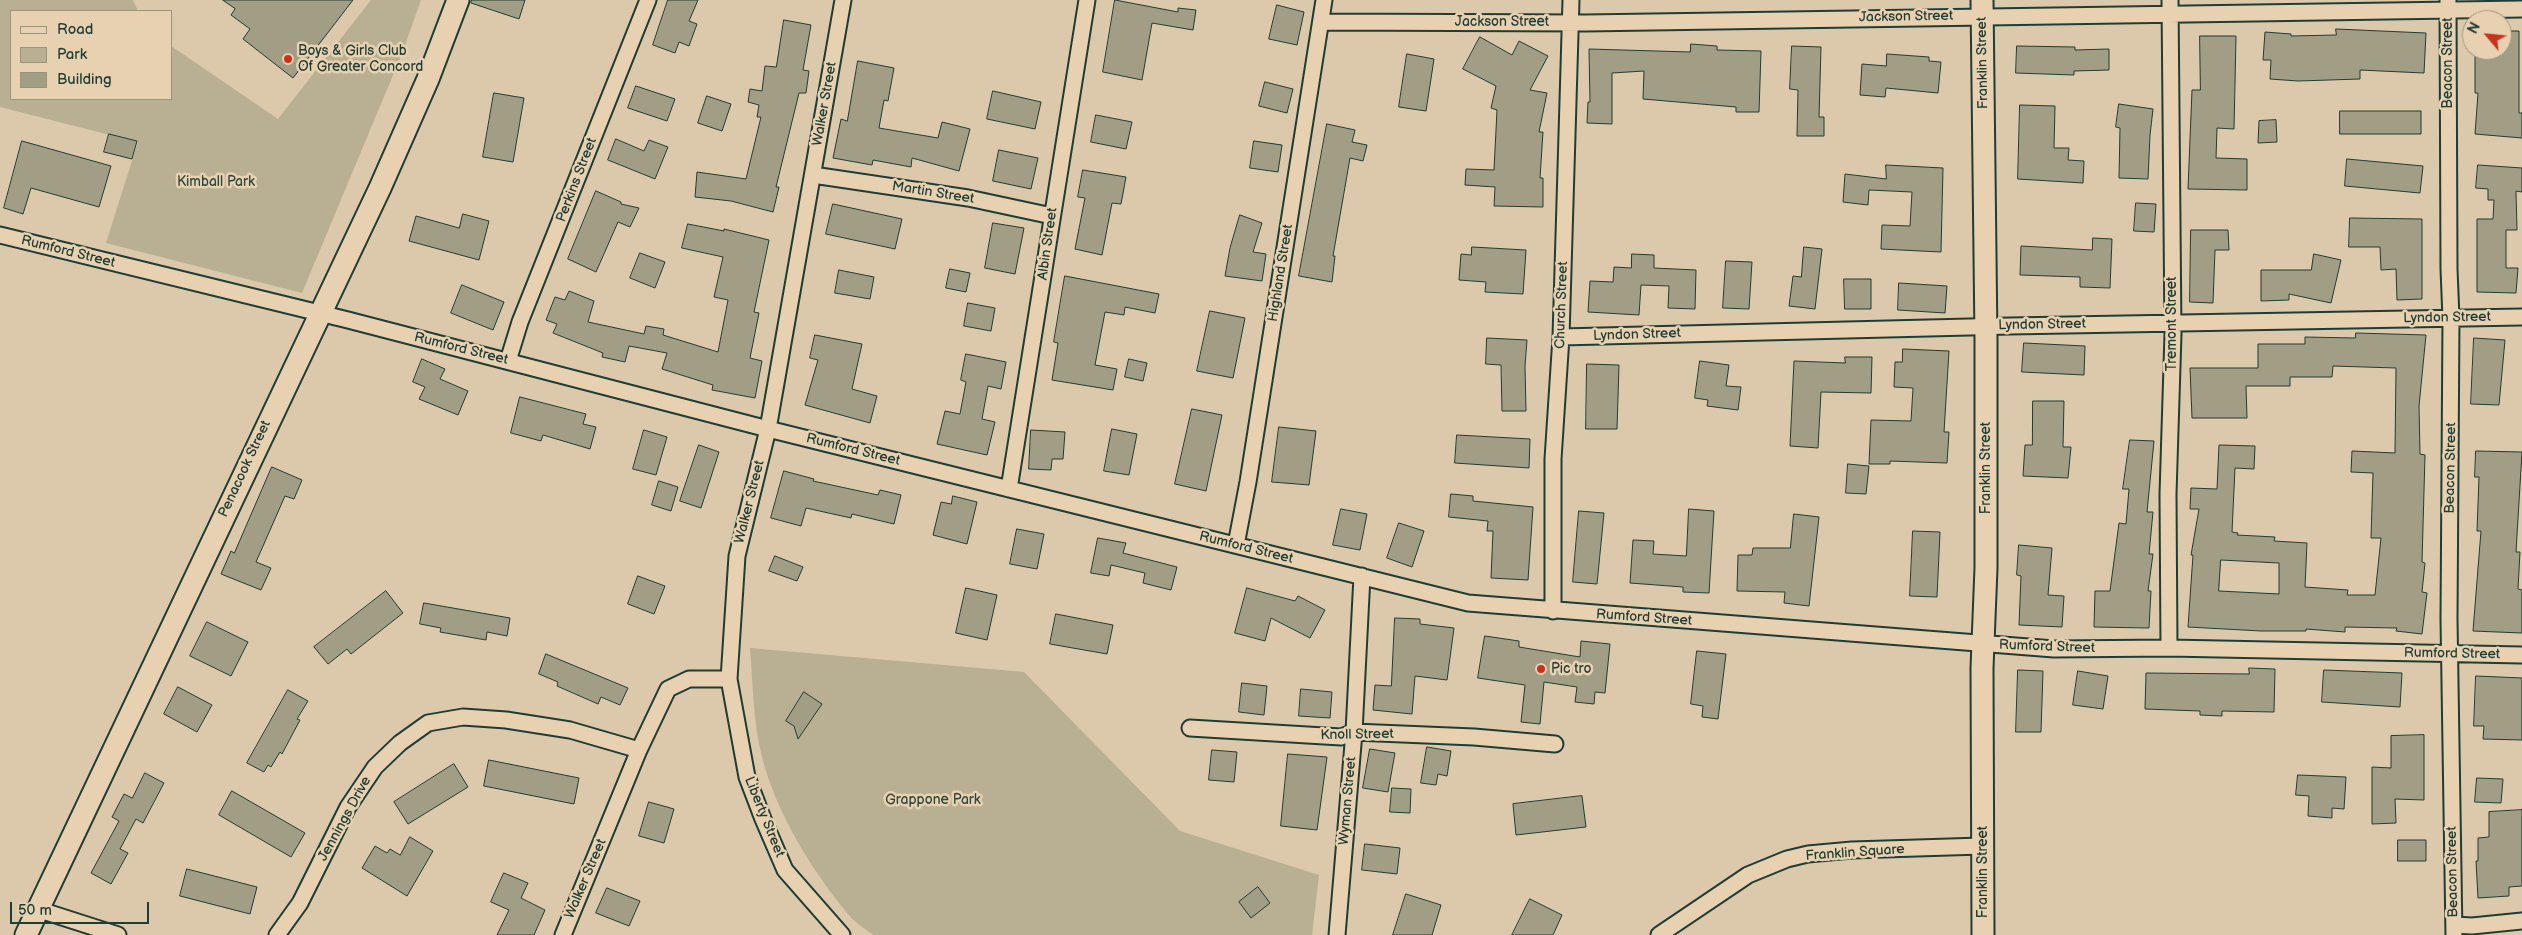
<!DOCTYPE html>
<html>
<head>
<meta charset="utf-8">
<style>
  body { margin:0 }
  #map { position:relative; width:2522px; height:935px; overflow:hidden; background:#dcc8aa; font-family:"Balsamiq Sans",sans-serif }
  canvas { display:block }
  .legend { position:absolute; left:10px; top:10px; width:162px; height:90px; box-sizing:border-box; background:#e8d1b1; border:1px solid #98967f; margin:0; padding:6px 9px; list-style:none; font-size:15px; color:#1f3d34 }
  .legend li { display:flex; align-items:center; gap:10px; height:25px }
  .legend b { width:25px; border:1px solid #98967f }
  .north { position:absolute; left:2462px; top:10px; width:50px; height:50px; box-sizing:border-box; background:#e8d1b1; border:1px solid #98967f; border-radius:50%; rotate:298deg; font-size:14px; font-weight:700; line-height:20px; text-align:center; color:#1f3d34 }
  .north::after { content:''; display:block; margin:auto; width:18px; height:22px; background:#c8321e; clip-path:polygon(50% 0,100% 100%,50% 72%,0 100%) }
  .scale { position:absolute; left:10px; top:902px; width:139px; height:22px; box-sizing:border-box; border:2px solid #1f3d34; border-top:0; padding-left:6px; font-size:15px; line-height:18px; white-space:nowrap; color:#1f3d34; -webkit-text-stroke:4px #e8d1b1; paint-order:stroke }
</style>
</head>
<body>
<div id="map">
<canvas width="2522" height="935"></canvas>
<ul class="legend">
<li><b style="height:6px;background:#e8d1b1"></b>Road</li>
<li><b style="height:14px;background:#b9af93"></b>Park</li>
<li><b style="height:14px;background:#a29d85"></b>Building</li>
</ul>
<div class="north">N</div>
<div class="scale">50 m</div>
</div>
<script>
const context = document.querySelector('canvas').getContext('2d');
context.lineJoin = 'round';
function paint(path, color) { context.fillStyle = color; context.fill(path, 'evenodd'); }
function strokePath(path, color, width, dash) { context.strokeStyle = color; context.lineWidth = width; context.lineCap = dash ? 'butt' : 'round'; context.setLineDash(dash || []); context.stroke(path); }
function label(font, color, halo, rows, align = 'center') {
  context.font = font + ' "Balsamiq Sans",sans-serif'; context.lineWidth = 5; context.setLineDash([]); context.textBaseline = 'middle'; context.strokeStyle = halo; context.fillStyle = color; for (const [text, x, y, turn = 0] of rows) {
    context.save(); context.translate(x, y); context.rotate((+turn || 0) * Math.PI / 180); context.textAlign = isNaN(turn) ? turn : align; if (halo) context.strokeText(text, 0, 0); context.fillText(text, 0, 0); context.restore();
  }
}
paint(new Path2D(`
  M0,0H133L138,11H11V99H171V46L278,119L371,0H421L401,56L302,293L106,243L138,142L0,107Z
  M750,648L1024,672L1180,831L1319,875L1312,935H873C864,928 853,921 847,913C811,869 776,812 762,757C753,722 753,684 750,648Z`), '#b9af93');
const building = new Path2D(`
  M223,0H353L293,78L243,39L250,29L231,15L235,9Z
  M472,0H525L519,19L471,3Z
  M668,0H698L689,21L697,24L689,46L679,42L675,53L653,45Z
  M1115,0L1178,12V8L1196,10L1193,30L1152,23L1142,80L1103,72Z
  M1277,5L1304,12L1297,45L1269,39Z
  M784,20L811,25L803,70L809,71L806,93H799L776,187H779L773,212L731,201L695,197L697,172L746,179L761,117H757L759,105L748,102L750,89L762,91L765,66L776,67Z
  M2336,29L2426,33L2424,73L2360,70V79L2298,81L2270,79L2271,60H2263L2265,32L2291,34V36L2336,35Z
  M2502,31H2519V113H2522V138L2475,134L2478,93H2475V50H2502Z
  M2200,36H2236L2234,129L2217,128L2216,158L2247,159V190L2188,189L2192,90H2200Z
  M1480,37L1512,55L1519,41L1548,56L1530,90L1547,93L1539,132H1543L1540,178H1543V207L1494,206L1495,187L1465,185L1466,169L1494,170L1497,110L1491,108L1496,86L1463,69Z
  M1691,44L1717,46V50L1761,51L1759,112H1736V107L1643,99L1644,71L1612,73V124L1587,123L1588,102H1590L1589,49L1690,52Z
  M1792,46L1821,47L1819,117H1824V136H1797L1798,90L1790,89Z
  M2017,46L2075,47V50L2109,49V70L2074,71V75L2016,73Z
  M1407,54L1434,59L1426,111L1399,107Z
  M1887,54L1929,57V61L1941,62L1938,93L1886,88L1885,97L1860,95L1862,64L1886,66Z
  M858,61L894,68L888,101L884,100L879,128L938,138L942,122L970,129L959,171L912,158L911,167L873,160L872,165L833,158L841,119L847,121Z
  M1265,82L1293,89L1287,113L1259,106Z
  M636,86L675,99L667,121L628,108Z
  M993,91L1041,102L1035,129L987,119Z
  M494,93L524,98L513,162L483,157Z
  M707,96L731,104L722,131L698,123Z
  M2119,104L2153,109L2150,135L2148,179L2119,178L2120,128L2116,127Z
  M2020,105L2055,106L2054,148H2069L2068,160L2084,161L2083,183L2018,179Z
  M2340,111H2421V134H2340Z
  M1096,115L1132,122L1126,149L1091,142Z
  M2276,120L2277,142L2258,143L2259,121Z
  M1327,124L1355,130L1352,142L1367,145L1363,161L1350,158L1333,256H1335L1332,282L1299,276Z
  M109,134L137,141L132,159L104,152Z
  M616,139L644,151L649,140L668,147L655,179L608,160Z
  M22,141L111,166L99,207L31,188L23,214L4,208Z
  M1254,141L1282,145L1278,172L1250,168Z
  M999,150L1038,158L1031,189L993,181Z
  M2347,159L2423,166L2420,193L2345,186Z
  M1886,165L1943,168L1941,252L1881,249L1882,225L1910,226L1912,192L1869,190L1868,205L1843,202L1845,174L1886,179Z
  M2478,165L2522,168V192L2516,191L2517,230H2506V268H2518L2516,293L2477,292V219H2493L2494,200H2488V189L2476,188Z
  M1083,170L1126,177L1121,204L1112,203L1102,255L1075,249L1085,198L1078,197Z
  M596,191L621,202V204L639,208L630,227L618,222L596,272L568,259Z
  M2136,203L2156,204L2154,232L2134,231Z
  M833,204L902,219L895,249L826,234Z
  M463,214L489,221L479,260L409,241L416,216L459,228Z
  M1240,215L1262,223L1253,252L1266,254L1262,281L1225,276L1230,248Z
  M2350,218L2422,219V299L2397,300L2396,269L2381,270L2380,247H2349Z
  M993,223L1024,228L1015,274L985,268Z
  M688,224L724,231V229L769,240L754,312L759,313L750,358L762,361L755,398L712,390L713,385L662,369L667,353L629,346L625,362L602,357L603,353L553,333L557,324L546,320L555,297L565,300L569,291L594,301L588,322L644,334L646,326L664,329L663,335L718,352L728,300L714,297L723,257L682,248Z
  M2191,230H2228L2229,250H2215L2213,303L2190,302Z
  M2093,238L2112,239L2110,288L2080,287V277L2020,275L2021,246L2092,250Z
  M1472,247L1526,250L1523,294L1485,292L1486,282L1459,280L1461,254L1471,255Z
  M1804,247L1822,249L1815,309L1789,306L1793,276L1801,277Z
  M640,253L665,262L655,288L630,278Z
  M1632,254L1654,255V268L1696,270L1695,309L1668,308L1669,286L1641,285L1639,315L1588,312L1590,281L1613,282L1614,267L1631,268Z
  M2314,254L2341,260L2331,303L2289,294V300L2261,301V270H2311Z
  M1726,261L1752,262L1749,309L1723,308Z
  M950,269L970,273L966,292L946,288Z
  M839,270L874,277L870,299L835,293Z
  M1065,276L1159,294L1155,313L1125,307L1124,315L1105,312L1095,365L1117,369L1113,390L1052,380L1058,343L1054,342Z
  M1844,279H1871V309H1845Z
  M1899,283L1947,286L1945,313L1898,310Z
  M462,285L504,302L493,330L451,313Z
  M968,303L995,308L991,331L964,326Z
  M1210,311L1245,318L1233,378L1197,371Z
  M2356,333L2426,335L2419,406L2420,454L2425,455L2422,562L2425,563L2422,592L2427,593L2422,634L2396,631L2397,628L2345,627V632L2306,629V631H2261L2188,627L2193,555H2191L2199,509H2190L2191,488L2217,489L2219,445L2255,446L2254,469L2235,468L2232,532L2238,533L2237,535L2275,537L2274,541L2307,543L2305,587L2348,590L2347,595H2375L2381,538H2371L2373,473L2351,472L2352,451L2395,453L2396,368L2333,366L2332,377H2290V386H2246L2247,418H2192L2190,368H2258V344H2305V337L2355,338ZM2221,560L2279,563V594L2219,591Z
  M815,335L862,344L852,389L877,396L870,423L805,405L818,360L810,358Z
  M1487,338L1527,340L1525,366L1526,411H1502L1501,365L1486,364Z
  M2474,338L2505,340L2499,405L2471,404Z
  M2024,343L2085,346L2084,375L2022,372Z
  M1903,349L1949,351L1944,432H1949L1947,463L1890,461V464H1869L1871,420L1911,421L1913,388L1894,387L1895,362H1902Z
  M966,354L1006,362L1001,389L988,386L982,419L995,422L987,455L937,444L945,411L960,414L966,382L961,380Z
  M1845,357H1872L1871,393L1821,392L1818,448L1790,446L1794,361L1845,363Z
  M422,359L445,369L440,379L468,391L458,415L419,399L425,387L413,382Z
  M1129,359L1147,363L1143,381L1125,377Z
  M1700,361L1729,365L1726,386L1741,387L1738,410L1707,406L1708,400L1695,398Z
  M1587,364L1619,365L1617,429H1586Z
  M520,397L586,414L583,424L596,427L590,449L543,435L541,441L511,433Z
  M2033,401H2064L2063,447H2071L2068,478L2023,476L2025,445H2032Z
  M1192,409L1222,415L1206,491L1175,484Z
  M1279,427L1316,431L1309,485L1272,482Z
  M1112,429L1137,434L1129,475L1104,471Z
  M644,430L667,437L656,475L633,469Z
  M1031,430L1065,432L1063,459H1052L1051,470L1029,469Z
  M1457,435L1530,439L1529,468L1455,463Z
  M2130,440L2154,441L2147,512H2153L2149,554H2153L2148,591H2151L2149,628L2094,627L2095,591H2110L2119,523L2126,524L2129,489H2123Z
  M699,445L719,452L701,508L680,501Z
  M2476,451L2522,452L2516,552H2520L2518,589L2522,590V633L2473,631L2481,531H2477L2479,477H2475Z
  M1848,464L1869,466L1866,494L1846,493Z
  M272,467L302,480L294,499L285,496L256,562L271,568L261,590L221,574L231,551L234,553Z
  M784,471L814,479L813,481L878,495L880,490L901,495L894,524L852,514L851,518L806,508L801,526L771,518Z
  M659,481L678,487L671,511L652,505Z
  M1451,494L1473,496V501L1533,507L1528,580L1491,578L1493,531H1487L1488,521L1449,517Z
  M953,496L977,502L967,544L933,535L941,502L951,504Z
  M1341,509L1367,514L1360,550L1333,545Z
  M1689,509L1714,511L1709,593L1683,592V587L1630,583L1633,540L1654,541L1653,554L1686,556Z
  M1579,511L1604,513L1597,584L1573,582Z
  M1794,514L1819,517L1809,606L1784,603L1785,592L1737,591L1738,555H1752L1753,548H1790Z
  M1399,523L1424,531L1412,567L1387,558Z
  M1017,529L1044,534L1037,569L1010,564Z
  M1913,531L1940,532L1937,597L1910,596Z
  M1098,538L1126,543L1123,553L1177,567L1171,590L1143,583L1145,573L1111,565L1109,576L1091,573Z
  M2019,545L2052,548L2048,595L2064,596L2062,627L2019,625L2021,576L2017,575Z
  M775,556L803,567L797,581L769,571Z
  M638,576L665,586L654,614L628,604Z
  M966,588L997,595L987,640L956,633Z
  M1247,588L1295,601L1298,596L1325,610L1310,638L1271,618L1265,641L1235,633Z
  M386,591L403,613L351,654L347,649L328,664L314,647Z
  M424,603L510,618L507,636L487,632L486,640L440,632L441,628L420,624Z
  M1056,614L1113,625L1107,654L1050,644Z
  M1395,618L1420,619V624L1454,628L1447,680L1415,676L1412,714L1373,710L1375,685L1391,686Z
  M207,622L248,642L231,676L190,656Z
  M1485,636L1519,641V647L1580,657L1581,641L1610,644L1605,693L1595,692L1594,704L1575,702L1577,687L1544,682L1540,724L1521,722L1525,685L1478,678Z
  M1697,651L1726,654L1718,719L1702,717L1703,706L1691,704Z
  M546,654L628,688L620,705L601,697L598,704L557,686L558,682L539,674Z
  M2249,668L2275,669L2274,712L2222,711V716L2200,715V711L2145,709L2146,673L2249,674Z
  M2018,670L2043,671L2041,732H2016Z
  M2324,670L2402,673L2400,707L2322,702Z
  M2078,671L2108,676L2103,709L2073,705Z
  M2476,676L2522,678V740L2483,739L2484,726H2474Z
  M1242,683L1267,686L1264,715L1239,712Z
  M178,687L212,705L197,732L164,714Z
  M1301,689L1332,692L1330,718L1299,716Z
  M288,690L308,701L297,719L300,720L282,754L280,752L271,767L268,765L264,772L247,763Z
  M804,692L822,704L798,739L794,726L786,721Z
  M2424,735V800L2395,799L2396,823L2372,824V767L2391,768V736Z
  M1427,747L1451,751L1447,776L1438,774L1436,785L1421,783Z
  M1370,749L1395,753L1388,792L1363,788Z
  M1212,750L1237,752L1234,782L1209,780Z
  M1288,754L1327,757L1317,830L1281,826Z
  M489,760L579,778L574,804L484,786Z
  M454,764L468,787L408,824L394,802Z
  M145,773L164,783L143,823L136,819L120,849L128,853L111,884L91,873L119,821L112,817L124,794L132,798Z
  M2298,775L2346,777L2344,809L2332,808V818L2308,816L2309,796L2296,795Z
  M2477,778L2503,779L2501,803L2475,802Z
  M1392,788L1411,789L1410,813L1390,812Z
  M232,791L305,833L291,857L219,815Z
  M1582,796L1586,827L1516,835L1513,804Z
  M649,802L674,809L664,843L639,836Z
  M2522,810V886L2509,887V896L2478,898L2476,861H2478V838L2489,837V812Z
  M410,837L433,851L407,896L362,868L375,846L387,853L390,849L400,855Z
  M2398,840H2426V861H2398Z
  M1365,844L1400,848L1397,874L1362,870Z
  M187,869L257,887L250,914L180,896Z
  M504,873L528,883L521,898L545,910L534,935H497L509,910L491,902Z
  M1258,887L1270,903L1251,918L1239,902Z
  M607,888L640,901L629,926L596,913Z
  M1406,894L1441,905L1432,935H1393Z
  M1530,899L1562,915L1553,935H1512Z`);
paint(building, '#a29d85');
strokePath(building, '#1f3d34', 1);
const street = new Path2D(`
  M2448,0L2449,269L2451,318L2449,619L2454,935
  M1321,22L1585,23L2522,9
  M813,175L968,198L1052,216
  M0,235L348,320L768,429L1468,603L2054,649L2169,648L2522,655
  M1561,337L2010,326L2522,317
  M508,361L520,322L648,0
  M1009,489L1087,0
  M1236,545L1248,482L1324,0
  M1553,611V459L1561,337L1571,0
  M2169,648L2168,494L2173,334L2170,0
  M1190,728L1341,737L1354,732L1474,737L1555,744
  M37,909L118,935
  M2454,925L2472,926L2522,921
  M277,935L300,903L348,807L375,767L400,743L428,723L463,717L506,720L570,730L639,750
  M563,935L639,750L668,689L689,679H729
  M842,935L785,870L763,819L747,777L729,679L737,556L768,429L843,0
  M1337,935L1354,732L1362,576
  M1659,935L1748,875L1787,859L1808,854L1852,850L1982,846`);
const secondary = new Path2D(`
  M1982,0L1986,339V568L1982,668L1983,935
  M26,935L380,188L428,79L458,0`);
strokePath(street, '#1f3d34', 19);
strokePath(secondary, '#1f3d34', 25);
strokePath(street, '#e8d1b1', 15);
strokePath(secondary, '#e8d1b1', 21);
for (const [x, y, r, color] of [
  [288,59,5,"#c8321e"],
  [1541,669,5,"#c8321e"]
]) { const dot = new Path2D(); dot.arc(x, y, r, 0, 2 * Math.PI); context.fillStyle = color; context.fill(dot); strokePath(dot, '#e8d1b1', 2); }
label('14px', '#1f3d34', '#e8d1b1', [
  ["Jackson Street",1906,17,-1],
  ["Jackson Street",1502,22],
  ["Franklin Street",1983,63,-91],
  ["Beacon Street",2448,63,-90],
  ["Walker Street",825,104,-80],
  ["Perkins Street",577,180,-69],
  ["Martin Street",933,193,9],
  ["Albin Street",1048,244,-82],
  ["Rumford Street",68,252,14],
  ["Highland Street",1281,273,-81],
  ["Church Street",1562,305,-88],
  ["Lyndon Street",2447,318,-1],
  ["Tremont Street",2172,324,-90],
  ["Lyndon Street",2042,325,-1],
  ["Lyndon Street",1637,335,-2],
  ["Rumford Street",461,349,14],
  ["Rumford Street",853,450,14],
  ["Franklin Street",1986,468,-90],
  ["Beacon Street",2451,468,-89],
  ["Penacook Street",245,469,-65],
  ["Walker Street",750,502,-76],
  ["Rumford Street",1246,548,14],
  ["Rumford Street",1644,618,4],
  ["Rumford Street",2047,647,2],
  ["Rumford Street",2452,654,1],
  ["Knoll Street",1357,735,-1],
  ["Wyman Street",1348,801,-85],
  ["Liberty Street",764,817,68],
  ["Jennings Drive",345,819,-61],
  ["Franklin Square",1855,853,-4],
  ["Franklin Street",1983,872,-90],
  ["Beacon Street",2453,872,-91],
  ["Walker Street",586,879,-67]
]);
label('14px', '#1f3d34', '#e8d1b1', [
  ["Boys & Girls Club",298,51],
  ["Of Greater Concord",298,67],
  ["Pic tro",1551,669]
], 'left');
label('14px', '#2e483e', '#e8d1b1', [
  ["Kimball Park",216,182],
  ["Grappone Park",933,800]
]);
</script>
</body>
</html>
